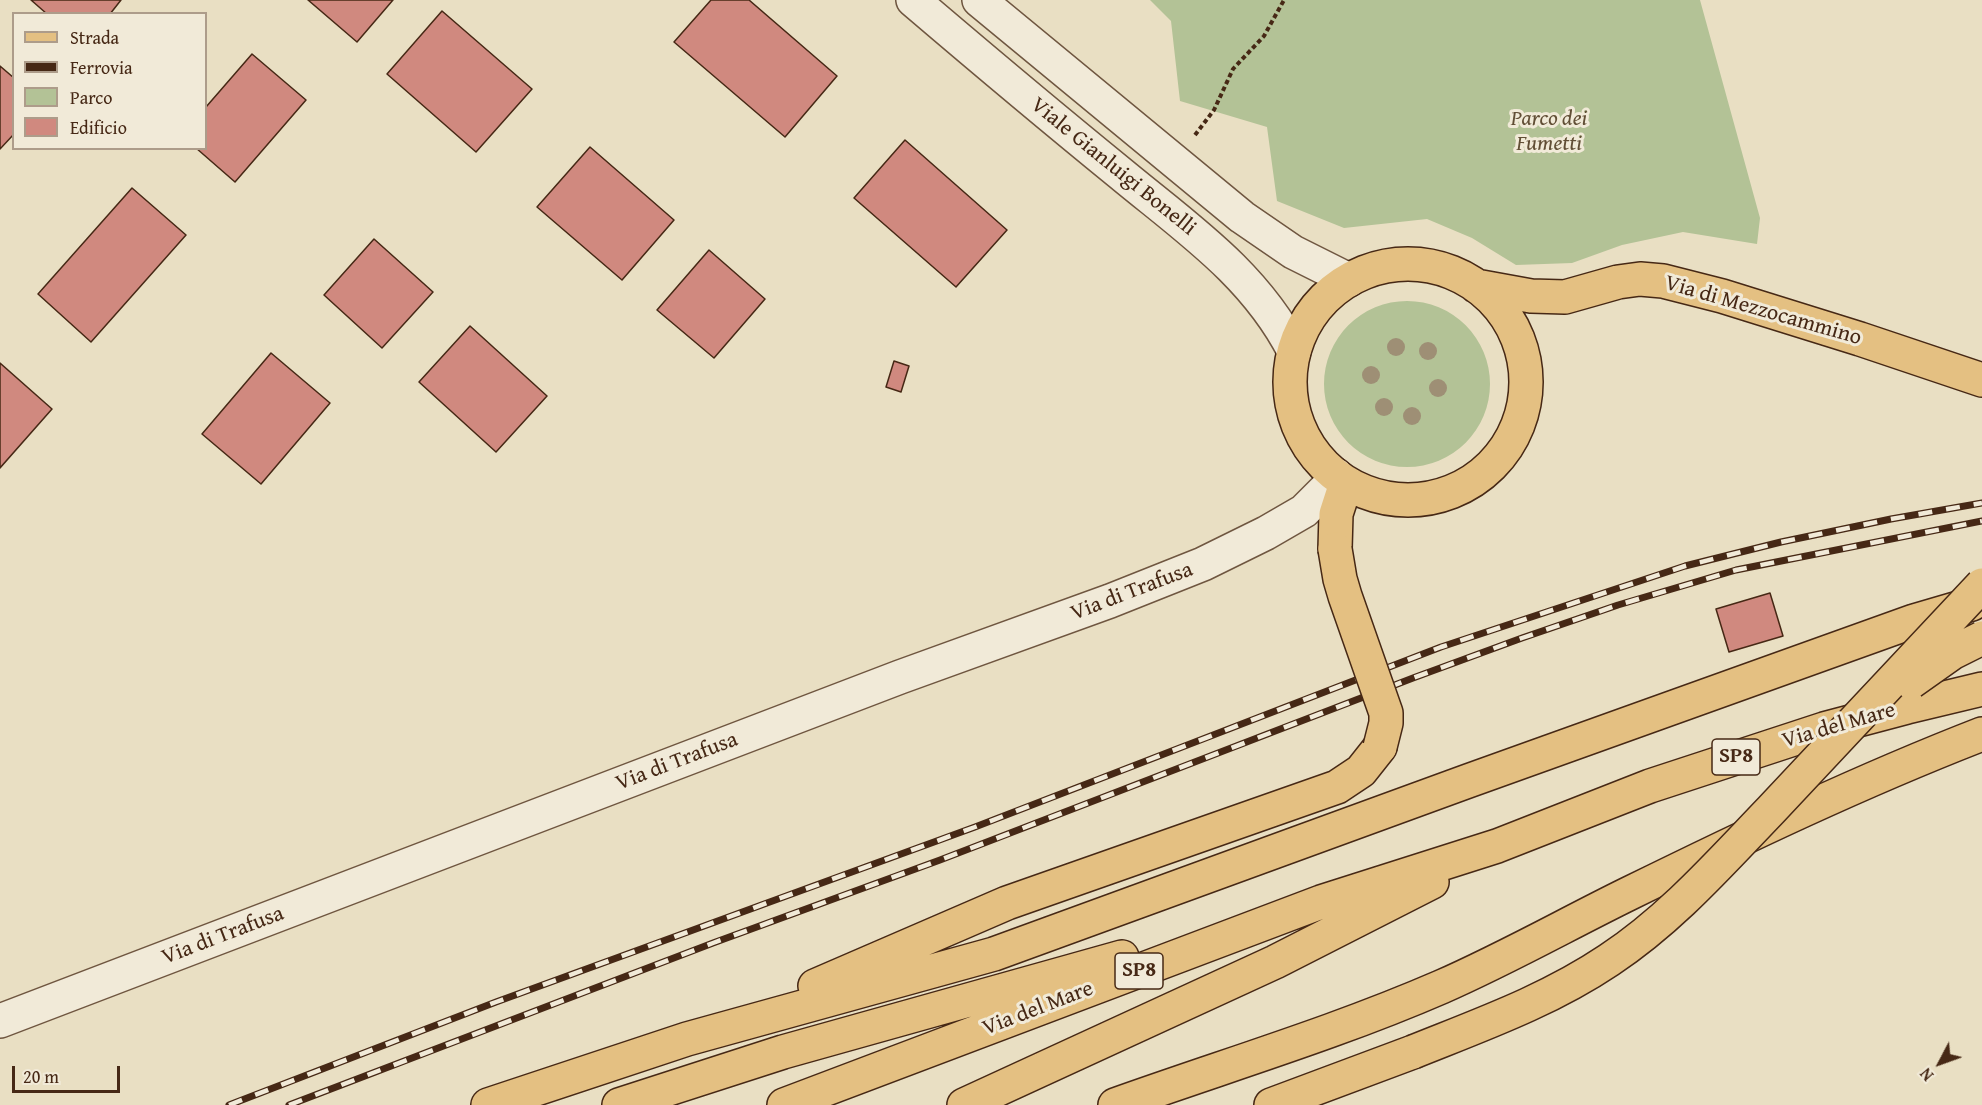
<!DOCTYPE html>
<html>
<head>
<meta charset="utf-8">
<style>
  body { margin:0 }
  #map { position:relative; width:1982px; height:1105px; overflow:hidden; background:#e9dfc3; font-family:"Gentium Book Plus",serif }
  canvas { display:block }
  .legend { position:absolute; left:12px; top:12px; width:195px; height:138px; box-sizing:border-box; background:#f1ead8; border:2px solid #ad9c8a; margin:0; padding:8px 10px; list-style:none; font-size:18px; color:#462815 }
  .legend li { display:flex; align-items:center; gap:12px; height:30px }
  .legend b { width:30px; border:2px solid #ad9c8a }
  .north { position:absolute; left:1910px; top:1033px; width:60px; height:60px; -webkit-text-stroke:4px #f1ead8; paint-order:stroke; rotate:229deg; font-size:16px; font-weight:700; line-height:24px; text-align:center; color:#462815 }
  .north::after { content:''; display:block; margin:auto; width:21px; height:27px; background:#462815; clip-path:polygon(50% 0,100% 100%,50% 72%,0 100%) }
  .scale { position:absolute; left:12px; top:1066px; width:108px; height:27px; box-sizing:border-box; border:3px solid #462815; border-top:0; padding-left:8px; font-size:18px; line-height:21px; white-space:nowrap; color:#462815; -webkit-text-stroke:4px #f1ead8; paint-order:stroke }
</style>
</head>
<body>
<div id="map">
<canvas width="1982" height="1105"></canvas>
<ul class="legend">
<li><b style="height:8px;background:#e4c082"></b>Strada</li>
<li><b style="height:8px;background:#462815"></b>Ferrovia</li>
<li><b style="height:16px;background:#b3c296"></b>Parco</li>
<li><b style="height:16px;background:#d0897f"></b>Edificio</li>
</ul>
<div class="north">N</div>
<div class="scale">20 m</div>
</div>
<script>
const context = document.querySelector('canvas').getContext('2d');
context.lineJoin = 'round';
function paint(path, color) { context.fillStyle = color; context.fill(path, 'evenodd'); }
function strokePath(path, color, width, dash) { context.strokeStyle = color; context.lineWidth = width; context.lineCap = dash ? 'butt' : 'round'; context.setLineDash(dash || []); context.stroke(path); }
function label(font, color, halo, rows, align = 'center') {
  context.font = font + ' "Gentium Book Plus",serif'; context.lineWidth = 6; context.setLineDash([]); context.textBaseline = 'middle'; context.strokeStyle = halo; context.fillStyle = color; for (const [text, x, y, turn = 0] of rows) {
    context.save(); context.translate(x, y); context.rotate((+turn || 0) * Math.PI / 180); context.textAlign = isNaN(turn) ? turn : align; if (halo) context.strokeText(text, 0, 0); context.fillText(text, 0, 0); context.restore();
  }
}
paint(new Path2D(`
  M1150,0H1700L1760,218L1757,244L1683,232L1622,245L1572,263L1516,265L1472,238L1427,219L1344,228L1277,201L1267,127L1180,101L1171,21Z
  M1324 384a83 83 0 1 1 166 0a83 83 0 1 1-166 0Z`), '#b3c296');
const building = new Path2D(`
  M31,0H121L110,14H47Z
  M308,0H393L357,42Z
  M711,0H749L837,76L785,137L674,42Z
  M442,11L532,89L476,152L387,74Z
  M252,54L306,100L235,182L196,148H206V107Z
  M0,66L14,78V134L0,149Z
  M905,140L1007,230L956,287L854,198Z
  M590,147L674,220L622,280L537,207Z
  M132,188L186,235L91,342L38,294Z
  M374,239L433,292L382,348L324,295Z
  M709,250L765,299L714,358L657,310Z
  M470,326L547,396L496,452L419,382Z
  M271,353L330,403L261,484L202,434Z
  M894,361L909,366L901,392L886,387Z
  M0,363L52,409L0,468Z
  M1770,593L1783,636L1729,652L1716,609Z`);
paint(building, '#d0897f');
strokePath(building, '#462815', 1.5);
const minor = new Path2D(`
  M913,0C981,58 1050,116 1120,173C1185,227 1254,273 1294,351
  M979,0L1242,217L1293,252L1349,280
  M0,1021L900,677L1110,601L1203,564L1266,533L1304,511L1328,487L1336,475`);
const major = new Path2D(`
  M1290 382a118 118 0 1 1 236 0a118 118 0 1 1-236 0Z
  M1476,286L1531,296L1565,297L1618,282L1640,279L1663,281L1722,296L1860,339L1982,380
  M1335,549L1336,514L1346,483
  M815,986L1007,903L1337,787L1361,771L1380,747
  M488,1105L687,1039L994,954L1468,781L1914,621L1972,604
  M619,1105L783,1052L1122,957
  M784,1105L1321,902L1497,846L1650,786L1824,729L1907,707L1982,689
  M964,1105L1275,962L1432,882
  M1115,1105C1224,1066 1335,1033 1441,987C1505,959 1565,925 1628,894C1744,837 1861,781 1982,734
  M1271,1105L1413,1052`);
strokePath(minor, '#6f5640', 36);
strokePath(major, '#462815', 36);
strokePath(new Path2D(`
  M1195,135L1214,110L1233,69L1264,36L1284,0`), '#462815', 4, [4.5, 3]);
strokePath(minor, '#f1ead8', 33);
strokePath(major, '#e4c082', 33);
const rail = new Path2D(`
  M229,1105L496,1002L975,827L1441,647L1685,566L1781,542L1891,519L1982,503
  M289,1105L713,943L940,860L1413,678L1522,638L1618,605L1736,570L1982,521`);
strokePath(rail, '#462815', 7);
strokePath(rail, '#f1ead8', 4.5, [14]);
const majorBridge = new Path2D(`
  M1335,549L1340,579L1345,596L1386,713V723L1380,747
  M1911,682L1952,653L1982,638
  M1413,1052C1480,1025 1548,1001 1609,960C1671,919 1720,863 1771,810C1842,735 1912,660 1982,585`);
strokePath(majorBridge, '#462815', 36, []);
strokePath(majorBridge, '#e4c082', 33);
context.fillStyle = '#9e8f75';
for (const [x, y] of [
  [1396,347],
  [1428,351],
  [1371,375],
  [1438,388],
  [1384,407],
  [1412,416]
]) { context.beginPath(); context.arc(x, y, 9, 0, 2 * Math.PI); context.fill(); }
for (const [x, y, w] of [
  [1736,757,48],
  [1139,971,48]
]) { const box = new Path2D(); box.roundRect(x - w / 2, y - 18, w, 36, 4.5); context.fillStyle = '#f1ead8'; context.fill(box); strokePath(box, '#462815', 1.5); }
label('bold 21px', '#462815', null, [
  ["SP8",1736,757],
  ["SP8",1139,971]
]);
label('italic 22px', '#614e35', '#f1ead8', [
  ["Parco dei",1549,119],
  ["Fumetti",1549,144]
]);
label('22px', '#462815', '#f1ead8', [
  ["Viale Gianluigi Bonelli",1113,167,39],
  ["Via di Mezzocammino",1763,311,16],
  ["Via di Trafusa",1132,592,-21],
  ["Via del Mare",1839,726,-16],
  ["Via di Trafusa",677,762,-21],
  ["Via di Trafusa",223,936,-21],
  ["Via del Mare",1038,1009,-21]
]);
</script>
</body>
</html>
